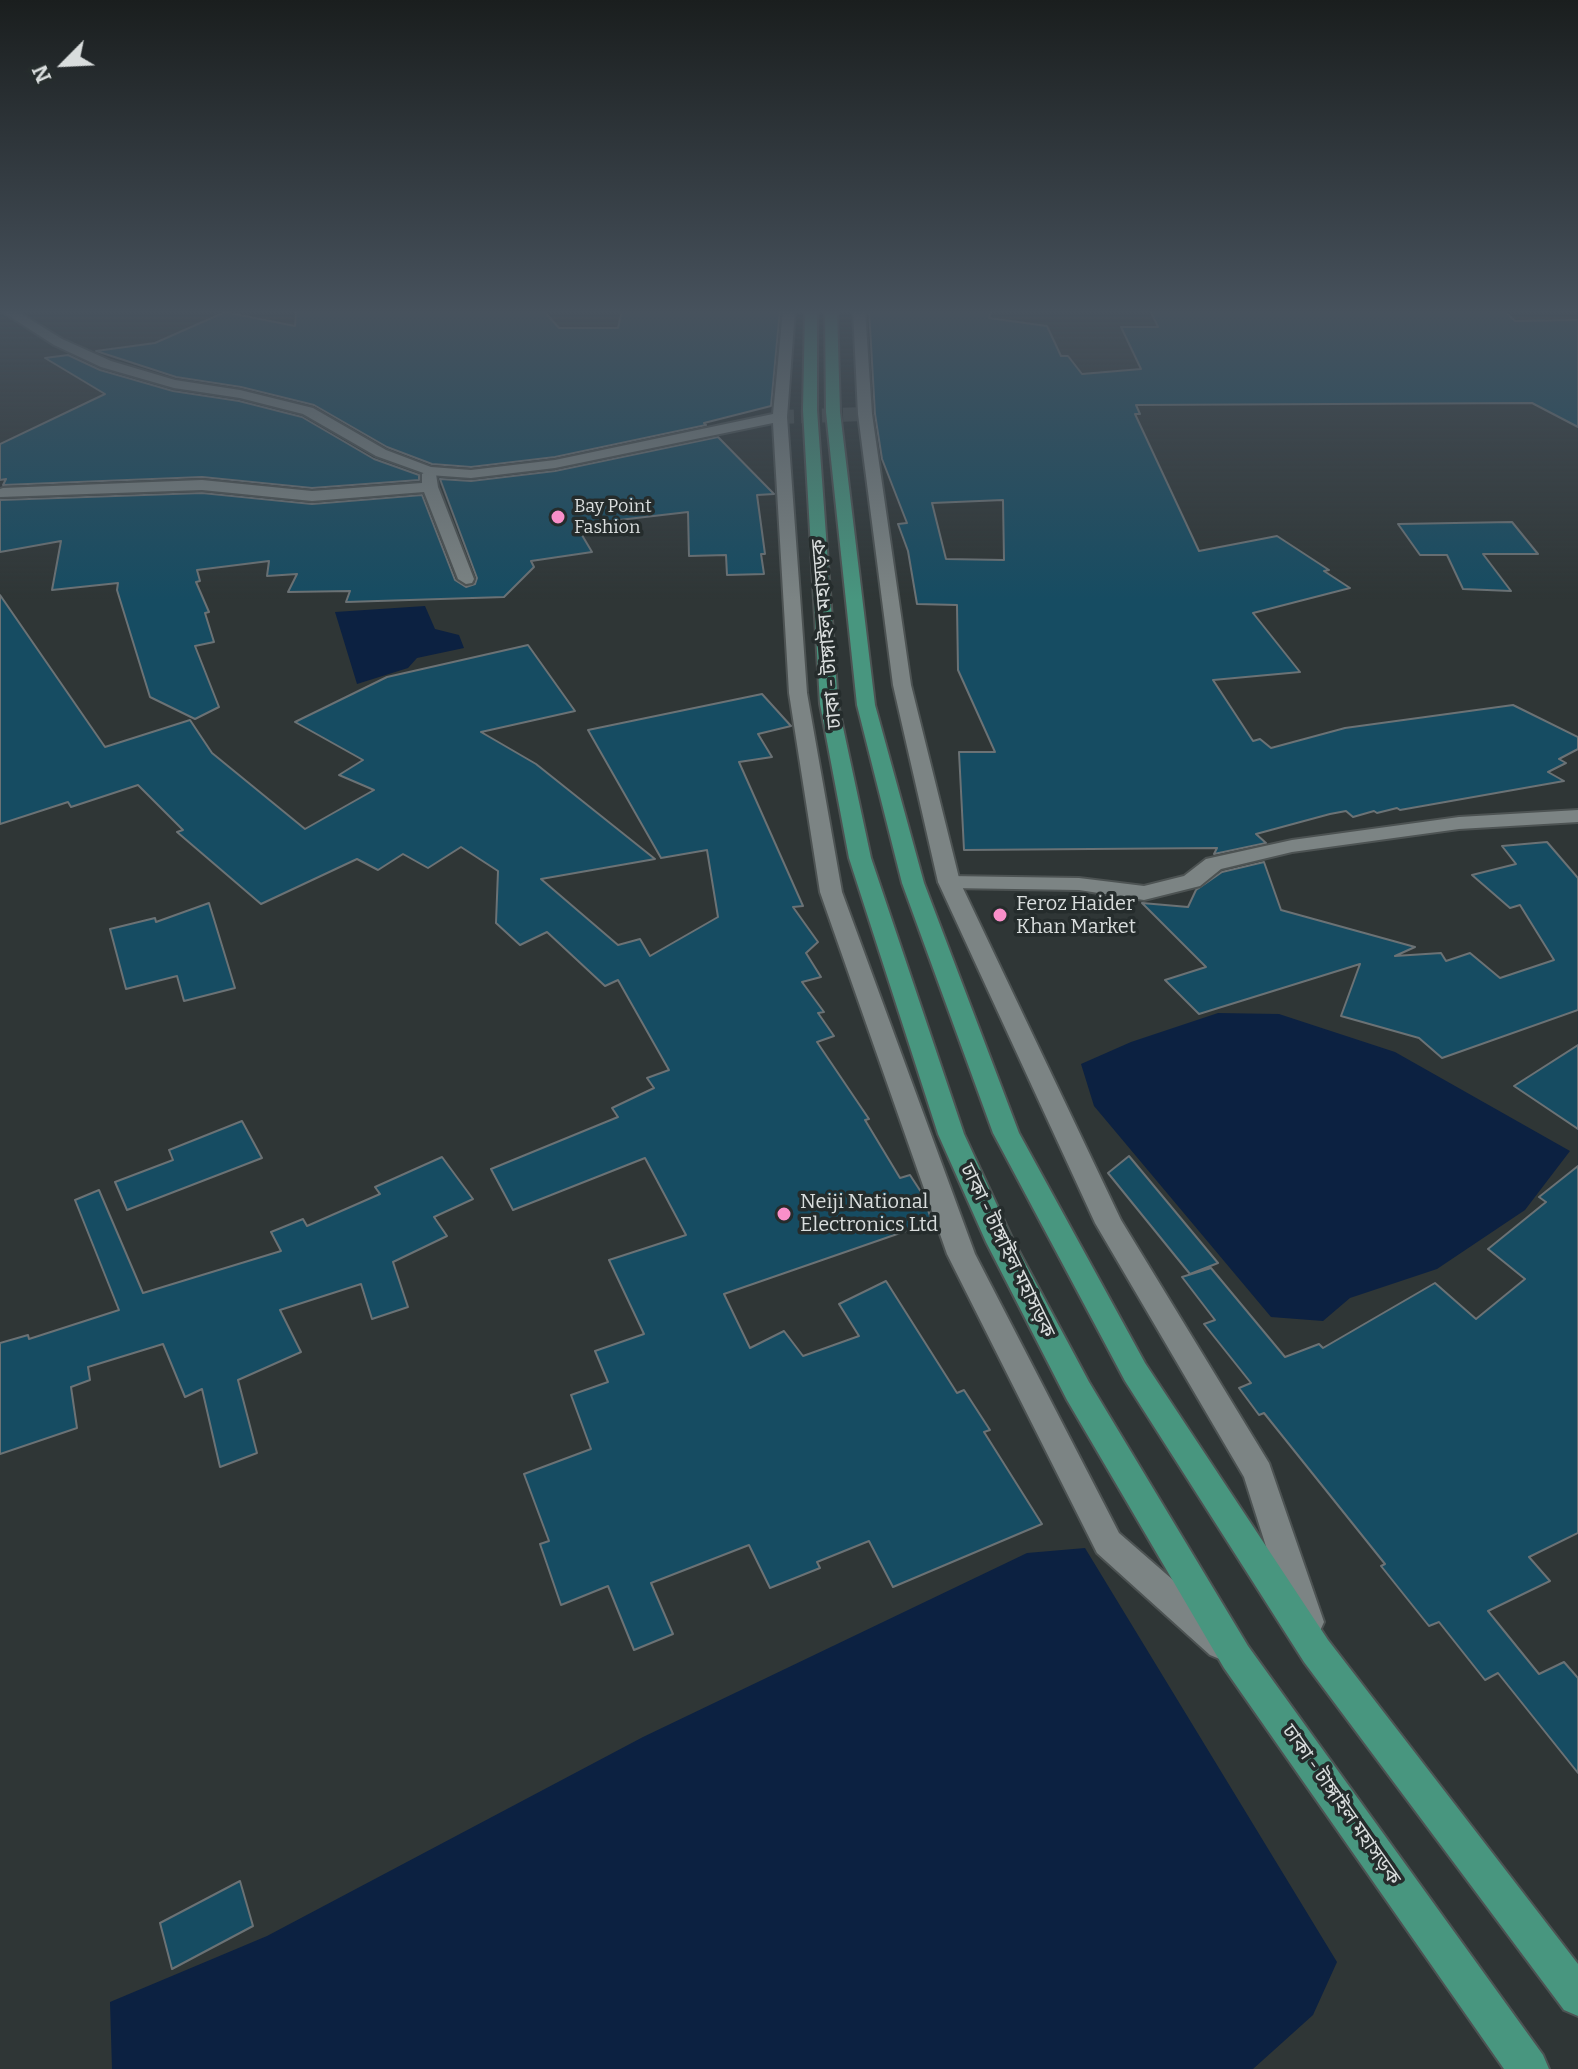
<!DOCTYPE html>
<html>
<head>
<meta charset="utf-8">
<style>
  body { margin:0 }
  #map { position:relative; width:1578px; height:2069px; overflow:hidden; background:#2f3636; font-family:Bitter,serif }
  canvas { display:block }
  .north { position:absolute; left:24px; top:24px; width:80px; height:80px; -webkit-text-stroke:6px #252c2c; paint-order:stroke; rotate:246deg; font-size:22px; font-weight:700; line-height:32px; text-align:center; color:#d9dddd }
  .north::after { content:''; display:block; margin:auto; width:28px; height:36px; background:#d9dddd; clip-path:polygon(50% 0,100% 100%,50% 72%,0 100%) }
</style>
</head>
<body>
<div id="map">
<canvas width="1578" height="2069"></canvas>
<div class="north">N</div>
</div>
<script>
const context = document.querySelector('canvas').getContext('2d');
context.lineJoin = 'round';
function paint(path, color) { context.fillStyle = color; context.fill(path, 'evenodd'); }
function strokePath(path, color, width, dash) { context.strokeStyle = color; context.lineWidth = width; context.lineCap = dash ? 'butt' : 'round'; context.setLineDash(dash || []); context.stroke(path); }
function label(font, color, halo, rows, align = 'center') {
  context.font = font + ' Bitter,"Noto Sans Bengali",serif'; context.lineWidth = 7; context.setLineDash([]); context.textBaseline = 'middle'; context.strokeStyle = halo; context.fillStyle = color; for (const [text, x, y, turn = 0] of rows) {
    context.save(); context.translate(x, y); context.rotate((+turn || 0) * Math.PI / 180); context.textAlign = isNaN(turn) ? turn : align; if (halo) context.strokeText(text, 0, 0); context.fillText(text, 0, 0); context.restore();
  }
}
paint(new Path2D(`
  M425,606L435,629L459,635L464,648L417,658L408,668L357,684L335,612Z
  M1218,1013L1279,1014L1395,1052L1570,1151L1525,1210L1437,1269L1350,1298L1323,1321L1271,1317L1094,1106L1081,1064L1131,1042Z
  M1085,1548L1337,1962L1313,2015L1253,2069H112L110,2002L267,1936L643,1737L1027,1553Z`), '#0c2141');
const building = new Path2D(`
  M296,310H543L559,328H618L622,310H780L771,406L704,423L706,425L555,457L471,467L432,464L387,447L314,405L241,387L176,377L96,351L155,343L225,312L295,326Z
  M869,310H992L989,318L1047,326L1061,356H1068L1082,374L1141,369L1121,327H1158L1150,310H1504L1515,321L1578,320V427L1532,403L1136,405L1140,414H1135L1199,551L1277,536L1329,570L1324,571L1350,588L1253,613L1300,672L1213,680L1253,741L1260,739L1271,748L1345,728L1513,705L1578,737V749L1559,759L1566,763L1548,772L1564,781L1400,810L1397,808L1377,813L1374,811L1353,817L1346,811L1330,814L1256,834L1266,843L1214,854L1217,848L964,850L959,752H995L958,670L957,605L917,604L908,551L898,524L907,523L882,459L875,414ZM1003,500L1004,560L946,559L932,503Z
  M68,355L100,370L173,391L239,401L302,417L374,459L419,475V480L312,488L202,477L3,485L6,479L0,480V444L105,394L45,358Z
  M718,437L774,494L757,495L765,554H761L764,574L727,575L726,555L689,556L688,512L576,525L592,552L531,561L534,567L504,597L346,602L350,591L288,592L297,574L267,576L269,561L197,570L200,581L196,582L209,612L205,613L214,642L195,646L219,707L195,719L150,697L117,590L118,583L52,590L61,541L0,552V500L202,493L312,504L422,495L455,580L466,587L475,584L477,578L440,479L471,481L555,471Z
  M1512,522L1538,554H1483L1511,591L1463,589L1447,555H1420L1398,524Z
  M0,595L105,747L190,720L212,753L305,829L374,790L339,775L363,760L295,722L387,677L528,645L575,711L481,732L536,764L655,859L541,879L618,945L640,939L650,956L718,917L707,850L661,858L588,730L762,694L791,726L758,734L772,757L739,762L803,906L793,907L818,942L806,953L821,977L802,982L824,1012L818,1013L834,1036L817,1042L869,1119L865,1120L900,1178L910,1175L923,1195L932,1222L724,1294L750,1348L784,1331L803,1356L859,1336L839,1304L886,1281L957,1393L964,1390L990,1430L984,1432L1042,1524L893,1587L869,1541L817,1562L820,1568L770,1588L749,1545L651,1583L673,1634L634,1650L608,1586L561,1605L540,1544L549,1541L524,1474L591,1449L571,1395L608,1382L595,1351L644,1334L609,1260L686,1235L645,1158L513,1210L491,1169L618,1117L612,1108L654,1088L647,1078L669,1070L618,980L605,986L547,932L520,945L496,923L498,871L461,847L428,868L403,854L378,870L357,859L261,904L177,832L183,830L138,785L71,807L68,802L0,824Z
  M1547,842L1578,878V1010L1442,1058L1419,1038L1341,1016L1360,964L1199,1014L1165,980L1206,967L1142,903L1188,907L1196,890L1222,872L1264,862L1281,910L1415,947L1395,956L1441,953L1446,961L1470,953L1500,978L1554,960L1520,905L1510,908L1472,875L1516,864L1502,846Z
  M209,903L235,988L184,1001L177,976L126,989L110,929L155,918L156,922Z
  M1578,1045V1129L1514,1086Z
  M242,1121L262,1158L127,1210L115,1182L173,1160L169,1150Z
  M1129,1156L1218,1263L1190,1274L1108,1173Z
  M442,1157L473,1199L434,1217L447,1236L393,1262L408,1307L372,1319L361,1284L280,1310L301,1352L238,1380L257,1453L220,1467L202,1389L185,1397L163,1344L88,1367L90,1380L71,1387L77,1428L0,1454V1343L28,1335L29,1339L119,1310L75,1200L99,1190L143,1293L281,1251L271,1232L303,1219L307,1226L380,1194L375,1187Z
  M1578,1166V1533L1529,1557L1550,1581L1488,1611L1539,1674L1564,1662L1578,1678V1773L1498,1673L1485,1680L1439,1622L1429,1626L1381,1566L1385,1564L1264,1413L1259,1415L1239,1388L1251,1383L1204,1324L1215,1320L1182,1277L1211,1268L1285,1357L1319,1344L1323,1348L1435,1283L1476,1319L1525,1279L1488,1249L1546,1202L1539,1197Z
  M240,1881L253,1926L172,1969L160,1923Z`);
paint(building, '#164c62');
strokePath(building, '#6b7275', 2);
strokePath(new Path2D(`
  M780,417L865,414`), '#484f4f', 14, [14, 7]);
const minor = new Path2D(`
  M429,470L436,474L438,487L474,579L472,583L466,584L458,579L424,492L312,501L202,490L0,497V489L3,488L202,480L312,491L422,483V474Z
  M1578,810V822L1459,829L1292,852L1221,869L1200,886L1144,900L1079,890L949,888L938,882L949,876L1079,878L1144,886L1184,876L1206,859L1292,840L1459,817Z`);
const secondary = new Path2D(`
  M0,310H15L62,339L111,361L175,380L240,390L313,408L386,450L431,467L471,470L555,460L773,414L783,310H795L787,417L807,693L842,892L975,1254L1119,1533L1234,1633L1239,1644L1234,1655L1222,1660L1210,1655L1097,1553L947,1254L820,892L789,693L773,423L555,468L471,478L429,475L376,456L303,414L240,398L174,388L101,367L54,345Z
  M853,310H865L872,414L911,685L960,882L1121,1220L1269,1463L1324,1622L1319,1633L1307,1638L1295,1633L1290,1622L1244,1477L1095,1223L938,882L893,685L858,414Z`);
const trunk = new Path2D(`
  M805,310H817V410L838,704L871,858L964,1134L1014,1242L1089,1382L1248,1646L1543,2055L1549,2069H1504L1224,1668L1067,1400L986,1242L938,1134L849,858L820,704L803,410Z
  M825,310H837L840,412L875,705L924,883L1019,1133L1145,1363L1328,1640L1578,1964V2016L1564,2010L1304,1662L1125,1381L993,1133L902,883L857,705L826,412Z`);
strokePath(minor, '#4d5353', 4);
strokePath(secondary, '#4d5353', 4);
strokePath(trunk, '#4d5353', 4);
paint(minor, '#7c8484');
paint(secondary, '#7c8484');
paint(trunk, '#48967f');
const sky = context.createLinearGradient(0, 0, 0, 600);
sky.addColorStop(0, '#1a1e1e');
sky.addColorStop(0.52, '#47525d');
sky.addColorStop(1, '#47525d00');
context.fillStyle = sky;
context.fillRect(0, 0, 1578, 600);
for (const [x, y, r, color] of [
  [558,517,8,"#f98fc9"],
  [1000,915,8,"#f98fc9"],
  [784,1214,8,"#f98fc9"]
]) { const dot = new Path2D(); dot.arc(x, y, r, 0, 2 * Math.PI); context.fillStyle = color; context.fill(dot); strokePath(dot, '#252c2c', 3); }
label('18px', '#d9dddd', '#252c2c', [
  ["Bay Point",574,507],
  ["Fashion",574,528]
], 'left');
label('20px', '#d9dddd', '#252c2c', [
  ["ঢাকা - টাঙ্গাইল মহাসড়ক",827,634,-95],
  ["ঢাকা - টাঙ্গাইল মহাসড়ক",1007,1251,64],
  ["ঢাকা - টাঙ্গাইল মহাসড়ক",1341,1805,55]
]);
label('20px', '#d9dddd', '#252c2c', [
  ["Feroz Haider",1016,904],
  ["Khan Market",1016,927],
  ["Neiji National",800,1202],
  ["Electronics Ltd",800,1225]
], 'left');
</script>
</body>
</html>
